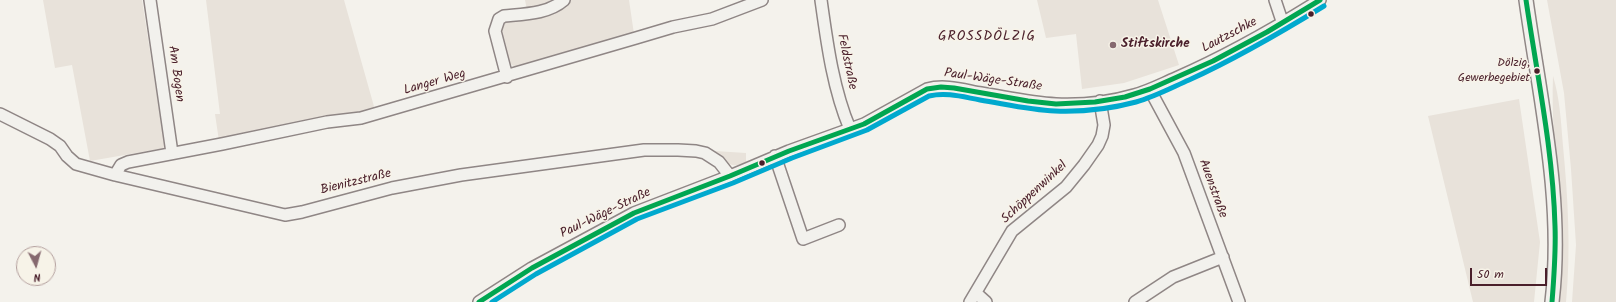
<!DOCTYPE html>
<html>
<head>
<meta charset="utf-8">
<style>
  body { margin:0 }
  #map { position:relative; width:1616px; height:302px; overflow:hidden; background:#f4f2ec; font-family:Kalam,sans-serif }
  canvas { display:block }
  .north { position:absolute; left:16px; top:246px; width:40px; height:40px; box-sizing:border-box; background:#f7f3e8; border:1px solid #b29e9c; border-radius:50%; rotate:174deg; font-size:11px; font-weight:700; line-height:16px; text-align:center; color:#4a1f2b }
  .north::after { content:''; display:block; margin:auto; width:14px; height:18px; background:#86696f; clip-path:polygon(50% 0,100% 100%,50% 72%,0 100%) }
  .scale { position:absolute; left:1470px; top:268px; width:77px; height:18px; box-sizing:border-box; border:2px solid #4a1f2b; border-top:0; padding-left:5px; font-size:12px; line-height:14px; white-space:nowrap; color:#4a1f2b; -webkit-text-stroke:3px #f7f3e8; paint-order:stroke }
</style>
</head>
<body>
<div id="map">
<canvas width="1616" height="302"></canvas>
<div class="north">N</div>
<div class="scale">50 m</div>
</div>
<script>
const context = document.querySelector('canvas').getContext('2d');
context.lineJoin = 'round';
function paint(path, color) { context.fillStyle = color; context.fill(path, 'evenodd'); }
function strokePath(path, color, width, dash) { context.strokeStyle = color; context.lineWidth = width; context.lineCap = dash ? 'butt' : 'round'; context.setLineDash(dash || []); context.stroke(path); }
function label(font, color, halo, rows, align = 'center') {
  context.font = font + ' Kalam,sans-serif'; context.lineWidth = 3; context.setLineDash([]); context.textBaseline = 'middle'; context.strokeStyle = halo; context.fillStyle = color; for (const [text, x, y, turn = 0] of rows) {
    context.save(); context.translate(x, y); context.rotate((+turn || 0) * Math.PI / 180); context.textAlign = isNaN(turn) ? turn : align; if (halo) context.strokeText(text, 0, 0); context.fillText(text, 0, 0); context.restore();
  }
}
paint(new Path2D(`
  M43,0H142L165,148L90,161L72,65L55,68Z
  M206,0H344L375,110L219,141L215,114H220Z
  M525,0H560L527,10Z
  M569,0H629L634,34L516,67L510,64L506,58L500,31L503,26L507,21L527,17Z
  M1037,0H1158L1179,65L1124,83L1082,89L1076,34L1046,38Z
  M1547,0H1616V302H1572L1576,245L1571,169L1564,93Z
  M1553,76C1560,99 1561,122 1563,146C1568,198 1571,250 1566,302H1559C1567,226 1550,152 1553,76Z
  M1519,99L1540,242L1534,302H1473L1428,116Z
  M715,151L746,153V162C731,170 726,162 714,153Z`), '#e8e2da');
const minor = new Path2D(`
  M150,0L172,153
  M821,0C827,43 833,89 850,129
  M1275,0L1283,24
  M507,77L495,31L499,19L504,16C524,14 548,14 564,0
  M1150,90L1184,153L1239,302
  M0,114L50,139L60,146L67,156L76,164L115,175L285,215L302,212L392,188L461,175L644,150H678L696,151L705,153L719,162L730,176
  M775,156L803,239L839,225
  M115,175L121,165L128,162L222,144L327,122L361,118L636,38L673,27L712,19L762,0
  M976,293L986,302
  M479,302L532,268L634,213L730,176L789,151L864,124L927,89C945,84 964,90 981,93C1006,97 1031,103 1056,104C1081,105 1110,102 1134,95C1149,91 1162,84 1176,78C1226,56 1274,29 1320,0
  M970,302L1012,231L1066,187L1084,165L1098,145L1102,136L1104,125L1100,101
  M1135,302L1173,277L1223,257`);
const tertiary = new Path2D(`
  M1526,0C1540,100 1564,201 1552,302`);
strokePath(minor, '#8f8685', 14);
strokePath(tertiary, '#8f8685', 16);
strokePath(minor, '#f2f1ed', 11);
strokePath(tertiary, '#f2f1ed', 13);
strokePath(new Path2D(`
  M1526,0C1537,75 1553,150 1555,226C1556,251 1554,277 1552,302
  M479,302L532,268L634,213L730,176L789,151L864,124L927,89L941,87L954,88L1028,101L1056,104L1095,102L1125,97L1150,89L1213,61L1267,32L1320,0`), '#00a651', 5);
strokePath(new Path2D(`
  M492,302L536,274L637,219L733,183L792,158L867,130L929,96C947,92 963,97 980,100C1005,104 1030,110 1055,111C1082,112 1110,109 1136,102C1154,97 1171,88 1189,80C1235,59 1280,33 1324,6`), '#00a9ce', 5);
for (const [x, y, r, color] of [
  [1311,14,3.5,"#4a1f2b"],
  [1113,45,4,"#86696f"],
  [1537,71,3.5,"#4a1f2b"],
  [762,163,3.5,"#4a1f2b"]
]) { const dot = new Path2D(); dot.arc(x, y, r, 0, 2 * Math.PI); context.fillStyle = color; context.fill(dot); strokePath(dot, '#f7f3e8', 1.5); }
label('12px', '#4a1f2b', '#f7f3e8', [
  ["Dölzig,",1530,64],
  ["Gewerbegebiet",1530,79]
], 'right');
label('13px', '#4a1f2b', '#f7f3e8', [
  ["Lautzschke",1230,36,-28],
  ["Feldstraße",846,62,78],
  ["Am Bogen",175,74,82],
  ["Paul-Wäge-Straße",993,81,8],
  ["Langer Weg",435,83,-16],
  ["Bienitzstraße",356,183,-14],
  ["Auenstraße",1212,189,70],
  ["Schöppenwinkel",1035,193,-43],
  ["Paul-Wäge-Straße",606,214,-26]
]);
label('bold 13px', '#4a1f2b', '#f7f3e8', [
  ["Stiftskirche",1121,45]
], 'left');
context.letterSpacing = '1px';
label('14px', '#4a1f2b', '#f7f3e8', [
  ["GROSSDÖLZIG",987,38]
]);
context.letterSpacing = '0px';
</script>
</body>
</html>
